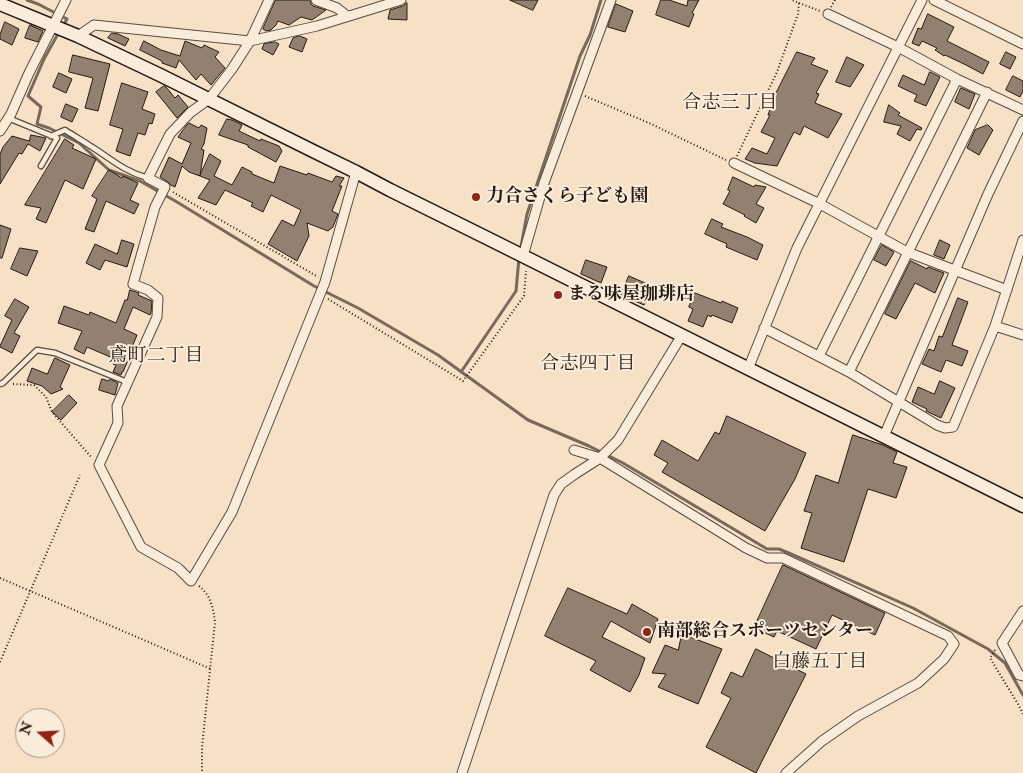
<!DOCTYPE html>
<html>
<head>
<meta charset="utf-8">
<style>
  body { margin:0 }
  #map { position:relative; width:1023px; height:773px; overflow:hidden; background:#f6e1c6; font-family:"IM FELL Double Pica",serif }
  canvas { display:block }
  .north { position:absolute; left:15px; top:708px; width:50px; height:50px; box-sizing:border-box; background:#f9ecda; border:1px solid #a4988a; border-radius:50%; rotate:289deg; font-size:14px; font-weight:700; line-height:20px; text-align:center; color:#251a13 }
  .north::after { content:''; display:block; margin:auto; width:18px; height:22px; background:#8f2418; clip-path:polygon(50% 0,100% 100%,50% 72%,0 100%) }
</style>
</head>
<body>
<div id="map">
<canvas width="1023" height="773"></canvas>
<div class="north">N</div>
</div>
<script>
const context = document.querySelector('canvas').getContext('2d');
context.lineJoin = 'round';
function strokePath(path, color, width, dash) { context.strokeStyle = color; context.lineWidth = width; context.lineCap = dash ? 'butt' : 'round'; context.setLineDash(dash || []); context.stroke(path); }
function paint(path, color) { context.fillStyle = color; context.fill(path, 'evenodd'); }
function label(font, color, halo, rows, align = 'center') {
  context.font = font + ' "IM FELL Double Pica","Noto Serif JP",serif'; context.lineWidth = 4; context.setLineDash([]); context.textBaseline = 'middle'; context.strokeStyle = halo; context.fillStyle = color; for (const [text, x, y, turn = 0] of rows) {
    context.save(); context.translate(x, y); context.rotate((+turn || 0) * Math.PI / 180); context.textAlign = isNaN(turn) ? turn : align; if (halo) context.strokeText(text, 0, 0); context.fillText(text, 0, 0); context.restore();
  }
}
strokePath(new Path2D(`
  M27,0L38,4L67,19L63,26
  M59,32L44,59L28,96L41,107L37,124L49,128L79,143L109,170L140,181L177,202L314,286L358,308L438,355L528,420L589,446L623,463L767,549H779L791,554L913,608L988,649L1005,663L1023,695
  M520,252L527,214L580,56L590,35L601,0
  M461,372L516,291L519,258`), '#78695a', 3);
const building = new Path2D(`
  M276,0H310L311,4L313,6L326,10L312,20L301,17L289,25L278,21L276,25L271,30L266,31L263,29Z
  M510,0H538L533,10Z
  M661,0H669L687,6L688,0H699L692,13L694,14L689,27L656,15Z
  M407,3V20L388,19L390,10L403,6Z
  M616,4L633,11L625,32L608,27Z
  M928,14L954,27L947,41L989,62L983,74L966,65L945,55L944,56L935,50L937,48L922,41L919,46L912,43L918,28L921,29Z
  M5,22L19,29L12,45L0,39V35Z
  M30,25L43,31L38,42L25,38Z
  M112,33L118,34L129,39L125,46L108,38Z
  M300,36L307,39L302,52L289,47L293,38Z
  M144,41L161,50L180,56L185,41L202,48L204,45L219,52L215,57L225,68L211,85L201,74L196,80L179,60L176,68L162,63V61L140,50Z
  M275,42L279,44L273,55L262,49L264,44Z
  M797,52L815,58L811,64L828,71L816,93L819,94L815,103L842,114L828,138L804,126L800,135L794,132L777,166L755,163L745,159L752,148L767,154L775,138L761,132L770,115H768L775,95Z
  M1006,52L1016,57L1010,69L1000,64Z
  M73,55L110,64L98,111L85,108L93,78L69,72Z
  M847,57L864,65L850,87L836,82Z
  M930,72L940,77L926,106L914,101L917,95L898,86L903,75L924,85Z
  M59,73L72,79L66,93L53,87Z
  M1013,76L1023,81V91L1020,97L1006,90Z
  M122,83L148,92L142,109L155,114L152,124L149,123L145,135L138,133L130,156L116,151L123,129L110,125Z
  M164,86L166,87L175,98L178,95L188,107L177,118L156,92Z
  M961,88L975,94L969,109L955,102Z
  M66,104L78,109L72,122L61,117Z
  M889,105L900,113L898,115L922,128L921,130L917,129L910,141L897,134L901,126L884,122Z
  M227,119L232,120L242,125L239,131L260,141L261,139L279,146L282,151L276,162L248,147V145L219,135Z
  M189,123L199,128L201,125L207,128L204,144L201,149L204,150L200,176L189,172L182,166L175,187L171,185L168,182L160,177L169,157L182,164L191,143L178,137L183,130Z
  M988,125L993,130L979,155L967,148L975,130Z
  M31,135L46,138L40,151L28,144L22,154L19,153L0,184V154L3,147L12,136L29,141Z
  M65,139L74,145L72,148L96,159L83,189L65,180L46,223L36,219L41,208L25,205Z
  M210,154L221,161L214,176L232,185L242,167L252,172V174L274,183L280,166L307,175L308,173L332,182L336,176L344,178L339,186H342L332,211L338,214L333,227L328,231L307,223L309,236L297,261L268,244L282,220L294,226L301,210L271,195L263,212L251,206L253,203L225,190L216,205L198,198L210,180L200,176Z
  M109,170L122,178L123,176L138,183L130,200L139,204L134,214L106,201L94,232L85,229L97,199L92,196Z
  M733,177L754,187L755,185L766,187L756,204L764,208L756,223L744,216L745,215L723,204L730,191L728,190Z
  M712,219L723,224L721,227L747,237L763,245L757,260L726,247L727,244L705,234Z
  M0,225L11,229L2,258H0Z
  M122,240L134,244L127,267L105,260L100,270L86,263L95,244L117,254Z
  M940,240L950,245L944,259L934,255Z
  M882,245L894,252L886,266L874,260Z
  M20,248L38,251L27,276L11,269Z
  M586,260L607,267L601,283L581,274Z
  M911,261L927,269L928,267L944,273L935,293L915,283L896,319L885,314Z
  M629,276L652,286L644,305L621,295Z
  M130,290L139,293L138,295L152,301L151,313L150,315L133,307L124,329L137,335L128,357L129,358L123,372H122L121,375L113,372L116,365L113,364L115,359L87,347L84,354L74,349L82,331L58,323L64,306L89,315L90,312L116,323L125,300H127Z
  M695,293L721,303L722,301L738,308L732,323L712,315L711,317L708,315L703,327L688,321L693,309L689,307Z
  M958,298L968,302L952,345L968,351L962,366L946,360L941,372L922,364L929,349L934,351L939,336L942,337Z
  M15,299L29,307L14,333L20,336L12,353L0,347V346L12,320L5,316Z
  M55,358L70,365L60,387L63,389L51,394L42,386L27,381L32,368L47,374Z
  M102,379L109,381L110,379L118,383L115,395L99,390Z
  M940,381L955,388L941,418L926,411L927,409L912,402L918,387L934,394Z
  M69,395L77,403L61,420L52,412Z
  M727,416L806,453L795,479L765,531L662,472L668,463L654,455L662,440L698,461L715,432L719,434Z
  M853,435L883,445L897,452L893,463L907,467L896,498L868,489L844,562L801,548L812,513L804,511L816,475L838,483Z
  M783,565L885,613L875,635L832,615L816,649L777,631L774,637L754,628Z
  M568,588L627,614L632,604L658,619L650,643L611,621L602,637L645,658L639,675L630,692L590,670L596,661L545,636Z
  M682,634L722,649L698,704L658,687L666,674L652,673L665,645L678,650Z
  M756,649L806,674L756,773L706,747L731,698L721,693L731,672L742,677Z`);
paint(building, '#928170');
strokePath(building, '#251a13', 1);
const lane = new Path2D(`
  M8,118L57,138L41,166
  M51,136L65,130C74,136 83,141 92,147C111,159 125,172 148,178
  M0,384L3,383L37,350L55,353L127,382`);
const street = new Path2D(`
  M269,0L250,41L232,69L209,99L191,112L170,134L148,178L165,187L155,207L133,284L148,290L158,298L157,317L117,406L118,423L99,465L141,547L178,568L191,581L232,512L325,282L356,172
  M316,0L337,8L347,16
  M934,0L1023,44
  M828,14L898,47L957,79L1023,110
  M78,36L94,25L250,41L317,26L401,0
  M0,131L11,114L29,73L66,0
  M734,163L820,204L907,252L1007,290
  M523,256L544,183L611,0
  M995,326L1023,335
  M764,328L849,372L937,425L945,428L953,427L995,326L1023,240
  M819,356L957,79
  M748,369L797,248L922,0
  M849,372L987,92
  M884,436L988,194L1023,121
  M574,450L600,458L746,548L767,558H783L948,636L954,644L944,659L918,683L858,716L822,741L786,773
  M1023,611L1002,643L1019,675L1023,676
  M462,773L554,495L561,484L575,474L600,458L618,440L682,335`);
const secondary = new Path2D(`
  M0,4L78,36L160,75L313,151L356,172L390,190L489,239L1023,506`);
strokePath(lane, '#594c40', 7);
strokePath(street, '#594c40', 11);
strokePath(secondary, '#251a13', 15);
strokePath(new Path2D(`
  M799,3L820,11
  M831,7L835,0
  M585,96L649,123L726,160
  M737,156L777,72L798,14L799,3L792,0
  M173,192L318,277
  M328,299L463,381L524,296L526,271
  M13,384L34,385L46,397L52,412L92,458
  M0,578L211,669
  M199,586C211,596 213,607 215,622L202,747V773
  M995,650L990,658L1018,704L1023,714
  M0,662L80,475`), '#251a13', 2, [1, 2.5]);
strokePath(lane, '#f9ecda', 4.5);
strokePath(street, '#f9ecda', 9);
strokePath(secondary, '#f9ecda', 12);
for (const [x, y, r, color] of [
  [476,197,5,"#8f2418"],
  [558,295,5,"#8f2418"],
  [647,632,5,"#8f2418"]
]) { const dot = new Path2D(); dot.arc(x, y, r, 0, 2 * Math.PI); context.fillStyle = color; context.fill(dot); strokePath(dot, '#f9ecda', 2); }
label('bold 18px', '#251a13', '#f9ecda', [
  ["力合さくら子ども園",486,197],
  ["まる味屋珈琲店",568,295],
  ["南部総合スポーツセンター",657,632]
], 'left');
label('19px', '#251a13', '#f9ecda', [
  ["合志三丁目",730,104],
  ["鳶町二丁目",156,357],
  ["合志四丁目",588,365],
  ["白藤五丁目",820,663]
]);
</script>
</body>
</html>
